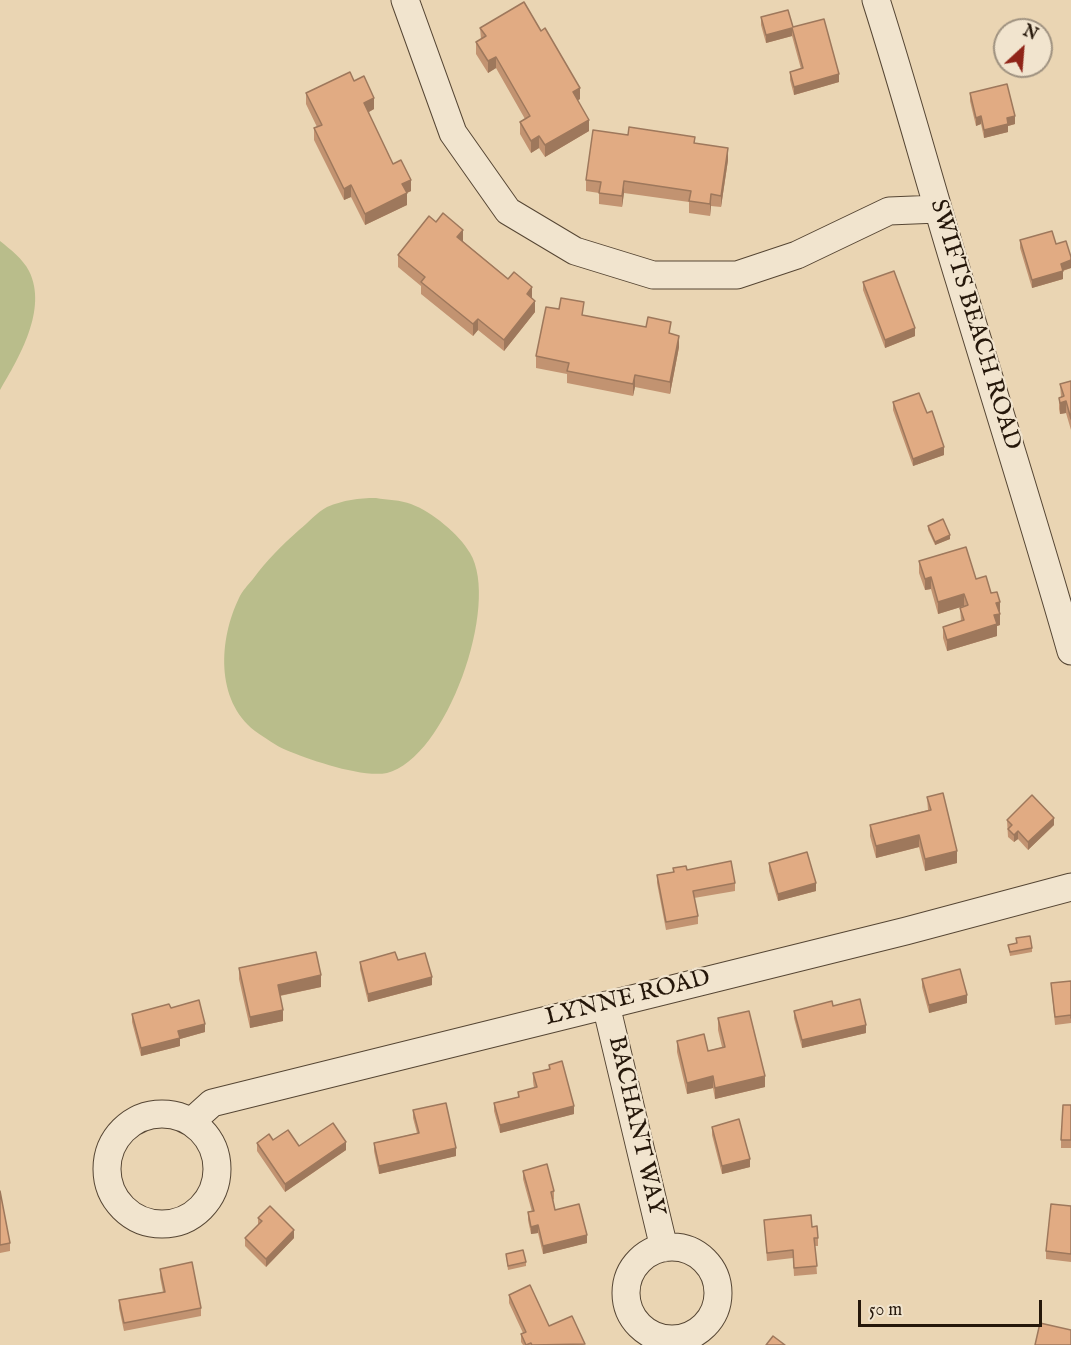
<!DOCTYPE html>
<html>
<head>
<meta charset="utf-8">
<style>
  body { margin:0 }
  #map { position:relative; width:1071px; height:1345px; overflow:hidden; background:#ead5b3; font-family:"IM FELL English",serif }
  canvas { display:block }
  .north { position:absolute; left:993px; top:18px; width:60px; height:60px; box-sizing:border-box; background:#f1e4ce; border:2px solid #9f9280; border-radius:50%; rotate:26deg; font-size:16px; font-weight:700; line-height:24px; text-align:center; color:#25170a }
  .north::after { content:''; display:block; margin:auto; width:21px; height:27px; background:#8f2418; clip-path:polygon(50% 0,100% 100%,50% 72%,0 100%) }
  .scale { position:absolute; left:858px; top:1300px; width:184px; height:27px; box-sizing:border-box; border:3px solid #25170a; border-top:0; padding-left:8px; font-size:18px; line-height:21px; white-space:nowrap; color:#25170a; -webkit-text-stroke:4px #f1e4ce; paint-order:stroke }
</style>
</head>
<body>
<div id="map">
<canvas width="1071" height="1345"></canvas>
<div class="north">N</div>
<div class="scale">50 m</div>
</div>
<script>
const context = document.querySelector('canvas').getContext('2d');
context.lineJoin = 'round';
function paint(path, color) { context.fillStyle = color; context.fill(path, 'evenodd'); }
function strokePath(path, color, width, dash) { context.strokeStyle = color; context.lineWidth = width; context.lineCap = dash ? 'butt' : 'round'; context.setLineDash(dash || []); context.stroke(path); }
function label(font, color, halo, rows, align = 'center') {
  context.font = font + ' "IM FELL English",serif'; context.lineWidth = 4.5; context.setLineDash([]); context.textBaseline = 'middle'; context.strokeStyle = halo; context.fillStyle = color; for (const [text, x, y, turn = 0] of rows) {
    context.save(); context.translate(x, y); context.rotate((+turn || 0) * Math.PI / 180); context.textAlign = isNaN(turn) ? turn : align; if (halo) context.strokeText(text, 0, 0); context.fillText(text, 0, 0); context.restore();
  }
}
paint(new Path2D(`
  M0,241C10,249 23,259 29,271C48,309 19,358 0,390Z
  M376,498C387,500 401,500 411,504C432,512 459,534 470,553C501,604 446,759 387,773C362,778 310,760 286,750C276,746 264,737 255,731C215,700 219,639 239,598C242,591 248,585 253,579C268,559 280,547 299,530C308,523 317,512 327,507C344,500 358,498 376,498Z`), '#b9bd8b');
const minor = new Path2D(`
  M405,0L453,133L508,211L575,251L653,275H737L797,255L889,211L938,209
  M876,0C906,94 931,188 960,282C997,405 1036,528 1071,651
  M606,1005L664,1248
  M107 1169a55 55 0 1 1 110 0a55 55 0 1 1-110 0Z
  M191,1122L212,1103L906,931L1071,887
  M626 1293a46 46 0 1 1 92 0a46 46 0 1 1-92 0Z`);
strokePath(minor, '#564634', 29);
strokePath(minor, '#f1e4ce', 27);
paint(new Path2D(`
  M761,17L793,27L839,82L794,95L790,80V72L801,69L792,36L766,43L761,25Z
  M480,28L580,99L578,100L589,131L545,157L539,148L531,153L520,134V122L525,119L496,68L488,73L476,54V42L481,39Z
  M354,81L374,109L368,112L393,164L411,191L407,193V205L365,225L351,197L344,200L314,140V128L317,127L306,104V93Z
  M970,93L1015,124L1008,126V132L984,138L981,124L976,126L970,101Z
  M695,143L728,160L721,207L711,206L710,216L689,213V202L624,193L622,207L599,204V193L586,191V180Z
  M436,222L463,241L532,298L535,312L504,351L478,330L473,336L421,294V286L398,267V255Z
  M1020,240L1056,244L1071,257V268L1063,271V279L1032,288L1020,248Z
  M863,282L915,336L885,348L863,290Z
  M584,315L671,334L679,347L670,394L635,387L633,396L567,383V374L536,368V356Z
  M1071,381V430L1066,413L1060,414L1059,409V398L1061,397L1060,384Z
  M893,402L927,413L944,455L913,466L893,410Z
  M928,526L950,539L935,545L928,530Z
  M919,561L976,579L991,593L1000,613V625L997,626V636L947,651L943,638V627L961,621L960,608L964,607V606L938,614L931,589L925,590L919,573Z
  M927,797L957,863L925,871L919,847L876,858L870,836V825L928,810Z
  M1007,820L1054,825L1028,850L1018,839L1014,842L1008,837Z
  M769,863L816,891L778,901L769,871Z
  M673,868L687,870L735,883V891L694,898L698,916V924L666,930L657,883V875L673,872Z
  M1016,938L1032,948V952L1010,956L1008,945L1016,944Z
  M398,960L432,985L368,1002L360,969V962Z
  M239,968L321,987L280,996L283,1021L250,1028L239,979Z
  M922,979L967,1003L929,1013L922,987Z
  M1071,981V1026V1023L1055,1025L1051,983Z
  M171,1008L205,1032L180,1039V1046L141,1056L132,1022V1014Z
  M794,1011L866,1033L802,1048L794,1018Z
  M718,1018L765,1087L715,1099L713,1088L687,1094L677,1052V1041L708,1051L722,1047L718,1030Z
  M549,1065L574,1114L500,1133L494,1111V1103L518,1097V1092L534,1088L533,1081V1073L549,1069Z
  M1071,1105V1148H1061V1140Z
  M413,1110L456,1156L379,1174L374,1151V1143L417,1133L413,1118Z
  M712,1127L750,1167L722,1174L712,1135Z
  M273,1140L299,1146L346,1150L285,1192L257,1151V1143Z
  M523,1171L554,1191V1199L553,1200L555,1210L587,1243L543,1254L538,1233L531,1234L528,1220V1212H532L523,1179Z
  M0,1191L10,1243V1251L0,1253Z
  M1071,1206V1262L1046,1259V1251Z
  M258,1218L294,1238L266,1267L245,1246V1238L258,1225Z
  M764,1220L812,1227L818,1238V1246H815L817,1274L794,1276L793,1258L767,1261Z
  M506,1254L526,1262V1266L508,1270Z
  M160,1269L201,1308V1316L124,1331L119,1308V1300L163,1292L160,1277Z
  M509,1295L549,1326L585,1345H523L521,1342V1334L523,1333L509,1303Z`), '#c29371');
paint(new Path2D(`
  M792,28V36L766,43V35Z
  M496,57V68L488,73V61Z
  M839,74V82L794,95V87Z
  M580,88V99L573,103V92Z
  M374,98V109L364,115V103Z
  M981,116V124L976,126V118Z
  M1015,116V124L1008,126V132L984,138V130L1007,118Z
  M589,120V131L545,157V145Z
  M539,136V148L531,153V141Z
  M728,148V160L721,207V196Z
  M411,180V191L402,195V184Z
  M624,181V193L622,207V196Z
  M351,185V197L344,200V189Z
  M407,193V205L365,225V214Z
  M711,194V206L710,216V204Z
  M463,230V241L457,249V237Z
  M1071,260V268L1061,271V264Z
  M1063,271V279L1032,288V280Z
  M532,287V298L527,294Z
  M535,301V312L504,351V340Z
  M478,319V330L473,336V324Z
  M915,328V336L885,348V340Z
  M679,336V347L670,394V382Z
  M635,375V387L633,396V384Z
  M1066,401V413L1060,414V403Z
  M944,447V455L913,466V459Z
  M950,535V539L935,545V542Z
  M931,577V589L925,590V579Z
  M964,594V606L938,614V602Z
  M1000,602V625L997,626V636L947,651V640L994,615L996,603Z
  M1054,818V825L1028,850V842Z
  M1018,831V839L1014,842V835Z
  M919,835V847L876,858V846Z
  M957,851V863L925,871V859Z
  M816,883V891L778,901V894Z
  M321,975V987L278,996V985Z
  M432,977V985L368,1002V994Z
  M967,995V1003L929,1013V1005Z
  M283,1010V1021L250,1028V1017Z
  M205,1024V1032L180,1039V1046L141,1056V1048L178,1031Z
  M866,1025V1033L802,1048V1040Z
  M713,1076V1088L687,1094V1083Z
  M765,1076V1087L715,1099V1088Z
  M574,1106V1114L500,1133V1125Z
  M346,1142V1150L285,1192V1184Z
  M456,1148V1156L379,1174V1166Z
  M750,1159V1167L722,1174V1166Z
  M538,1225V1233L531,1234V1227Z
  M294,1230V1238L266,1267V1259Z
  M587,1235V1243L543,1254V1246Z`), '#9e785c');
const building = new Path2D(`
  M524,2L541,31L545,28L580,88L573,92L589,120L545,145L539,136L531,141L520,122L530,116L496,57L488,61L476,42L486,36L480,28Z
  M788,10L793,27L824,19L839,74L794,87L790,72L803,68L792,28L766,35L761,17Z
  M350,72L354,81L364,76L374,98L364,103L393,164L401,160L411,180L402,184L407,193L365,214L351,185L344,189L314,128L322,125L306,93Z
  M1007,84L1015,116L1007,118L1008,124L984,130L981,116L976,118L970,93Z
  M629,127L695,137L694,143L728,148L721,196L711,194L710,204L689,201L691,191L624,181L622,196L599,193L601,182L586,180L593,130L628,135Z
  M443,213L463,230L457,237L508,279L514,272L532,287L527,294L535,301L504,340L478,319L473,324L421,282L425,277L398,255L429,216L436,222Z
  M1052,231L1056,244L1066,241L1071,257V260L1061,264L1063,271L1032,280L1020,240Z
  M894,271L915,328L885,340L863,282Z
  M561,298L584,302L582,315L646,327L648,317L671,322L669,333L679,336L670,382L635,375L633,384L567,371L569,363L536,356L546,307L559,309Z
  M1071,381V419L1066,401L1060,403L1059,398L1064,396L1060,384Z
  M919,393L927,413L932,411L944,447L913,459L893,402Z
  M943,519L950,535L935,542L928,526Z
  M966,547L976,579L986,576L991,593L997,592L1000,602L996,603L1000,614L994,615L997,624L947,640L943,627L964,620L960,608L968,605L964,594L938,602L931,577L925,579L919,561Z
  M943,793L957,851L925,859L919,835L876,846L870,825L931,810L927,797Z
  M1032,795L1054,818L1028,842L1018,831L1014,835L1008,829L1012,825L1007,820Z
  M807,852L816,883L778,894L769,863Z
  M731,861L735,883L693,891L698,916L666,922L657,875L674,872L673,868L686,866L687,870Z
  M1030,936L1032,948L1010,952L1008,945L1017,943L1016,938Z
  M316,952L321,975L278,985L283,1010L250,1017L239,968Z
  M395,952L398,960L425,953L432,977L368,994L360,962Z
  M960,969L967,995L929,1005L922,979Z
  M1071,981V1018V1015L1055,1017L1051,983Z
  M860,999L866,1025L802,1040L794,1011L832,1001L833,1006Z
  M199,1000L205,1024L178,1031L180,1038L141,1048L132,1014L169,1004L171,1008Z
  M749,1011L765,1076L715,1088L713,1076L687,1083L677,1041L704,1034L708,1051L725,1047L718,1018Z
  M562,1061L574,1106L500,1125L494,1103L519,1097L518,1092L537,1087L533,1073L550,1069L549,1065Z
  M446,1103L456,1148L379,1166L374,1143L419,1133L413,1110Z
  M1063,1105H1071V1140H1061Z
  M739,1119L750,1159L722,1166L712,1127Z
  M333,1123L346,1142L285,1184L257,1143L269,1134L273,1140L288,1130L299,1146Z
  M547,1164L554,1191L551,1192L555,1210L579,1204L587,1235L543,1246L538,1225L531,1227L528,1212L534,1211L523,1171Z
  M0,1191L10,1243L0,1245Z
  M1051,1204L1071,1206V1254L1046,1251Z
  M270,1206L294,1230L266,1259L245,1238L262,1221L258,1218Z
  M811,1215L812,1227L817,1226L818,1238H814L817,1266L794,1268L793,1250L767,1253L764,1220Z
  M523,1250L526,1262L508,1266L506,1254Z
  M192,1262L201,1308L124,1323L119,1300L165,1292L160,1269Z
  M530,1285L549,1326L572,1316L585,1344L532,1345L531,1343L526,1345L521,1334L526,1332L509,1295Z
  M1040,1323L1071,1330V1345H1035Z
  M773,1336L785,1345H766Z`);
paint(building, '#e1ab83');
strokePath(building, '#9e785c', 1.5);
label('24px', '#25170a', '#f1e4ce', [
  ["SWIFTS BEACH ROAD",974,325,73],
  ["LYNNE ROAD",628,999,-14],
  ["BACHANT WAY",635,1126,77]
]);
</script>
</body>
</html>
